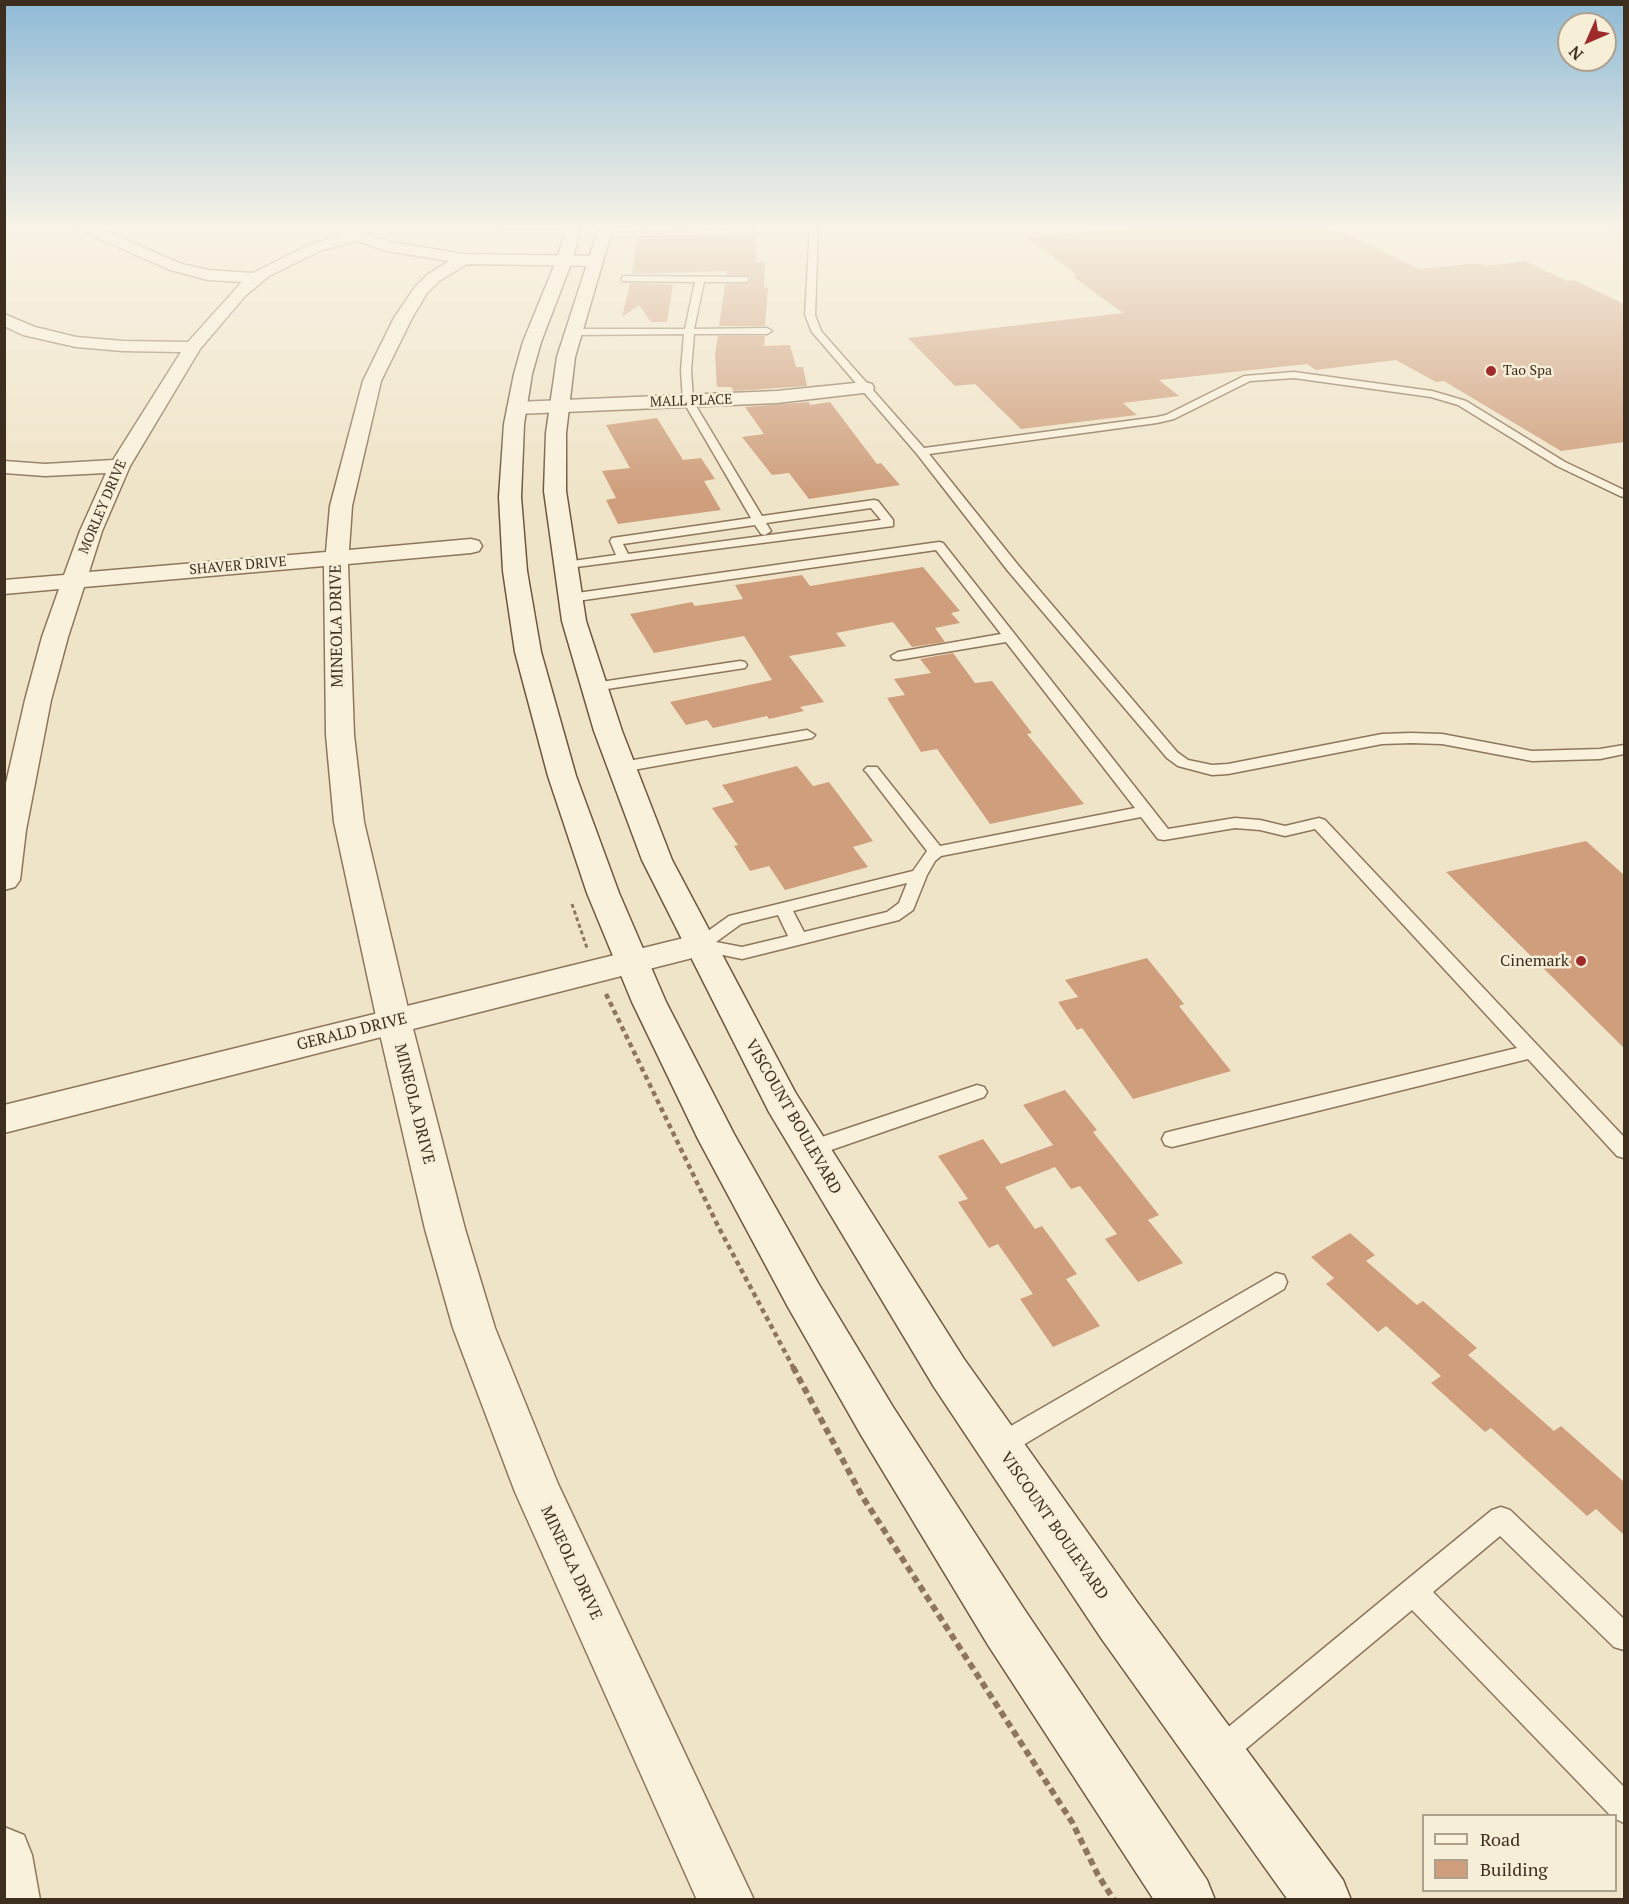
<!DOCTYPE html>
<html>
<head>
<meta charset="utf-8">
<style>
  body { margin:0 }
  #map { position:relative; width:1629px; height:1904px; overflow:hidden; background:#f0e4c8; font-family:"PT Serif",serif }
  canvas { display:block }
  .frame { position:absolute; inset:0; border:6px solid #3d2e20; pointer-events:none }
  .legend { position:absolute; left:1422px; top:1814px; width:195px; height:78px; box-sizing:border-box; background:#f7eed8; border:2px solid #ada18e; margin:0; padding:8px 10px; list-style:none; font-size:18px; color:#3d2e20 }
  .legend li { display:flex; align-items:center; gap:12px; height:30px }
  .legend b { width:30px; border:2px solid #ada18e }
  .north { position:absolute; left:1557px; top:12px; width:60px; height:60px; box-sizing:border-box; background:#f7eed8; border:2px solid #ada18e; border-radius:50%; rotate:225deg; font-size:16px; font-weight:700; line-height:24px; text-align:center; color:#3d2e20 }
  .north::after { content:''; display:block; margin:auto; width:21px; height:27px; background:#9e2a2b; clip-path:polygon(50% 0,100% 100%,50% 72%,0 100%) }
</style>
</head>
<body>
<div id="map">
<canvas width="1629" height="1904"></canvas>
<div class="frame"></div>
<ul class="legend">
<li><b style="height:8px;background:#faf1dc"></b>Road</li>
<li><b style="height:16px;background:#cf9f7d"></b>Building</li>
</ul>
<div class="north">N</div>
</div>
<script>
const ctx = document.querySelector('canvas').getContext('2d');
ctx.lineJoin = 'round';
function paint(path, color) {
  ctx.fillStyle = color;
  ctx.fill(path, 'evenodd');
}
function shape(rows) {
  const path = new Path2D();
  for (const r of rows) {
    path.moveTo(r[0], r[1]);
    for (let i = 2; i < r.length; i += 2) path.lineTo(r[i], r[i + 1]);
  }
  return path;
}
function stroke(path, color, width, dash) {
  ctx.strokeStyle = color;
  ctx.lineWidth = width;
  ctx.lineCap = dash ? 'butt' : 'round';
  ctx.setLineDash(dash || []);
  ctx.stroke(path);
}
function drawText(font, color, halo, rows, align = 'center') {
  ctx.font = font + ' "PT Serif",serif';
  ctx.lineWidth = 5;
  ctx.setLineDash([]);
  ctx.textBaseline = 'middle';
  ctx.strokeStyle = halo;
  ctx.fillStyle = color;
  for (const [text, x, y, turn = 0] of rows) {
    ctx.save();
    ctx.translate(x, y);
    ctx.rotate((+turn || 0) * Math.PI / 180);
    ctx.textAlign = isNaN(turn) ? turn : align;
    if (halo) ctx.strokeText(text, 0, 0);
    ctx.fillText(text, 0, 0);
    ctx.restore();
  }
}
const building = shape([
  [639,227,756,227,756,230,751,228,638,230],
  [1136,227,1333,227,1419,269,1478,263,1484,266,1525,261,1567,281,1574,280,1624,304,1624,442,1561,451,1444,381,1436,382,1396,360,1316,370,1307,364,1159,380,1179,396,1123,403,1137,415,1021,429,975,384,955,386,908,338,1123,313,1072,276,1077,275,1026,237],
  [756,235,756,262,765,262,764,288,768,288,765,326,719,326,725,284,749,283,750,277,748,275,726,275,727,271,632,274,637,239],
  [630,283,673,284,667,322,651,322,639,305,622,317],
  [718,336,765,336,764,346,790,345,796,367,803,367,807,386,734,391,731,387,717,387,715,355],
  [809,402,810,405,830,402,877,464,881,463,900,485,809,499,789,473,772,475,742,437,764,434,745,407],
  [657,418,683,460,701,458,715,479,704,481,721,510,618,524,606,500,616,498,602,471,630,468,606,425],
  [923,567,960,611,951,613,960,623,935,628,945,642,912,647,893,622,836,633,846,646,789,656,824,702,800,707,804,711,769,719,767,716,713,728,707,720,686,725,670,702,772,680,744,636,654,653,630,614,692,602,695,606,743,599,735,585,802,575,810,586],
  [953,653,975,683,992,681,1032,733,1027,734,1084,804,990,824,937,749,921,752,887,698,905,695,894,679,931,673,920,659],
  [797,766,813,786,829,782,873,841,853,847,868,867,785,890,769,866,750,871,734,846,738,845,712,808,734,802,722,785],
  [1586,841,1624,875,1624,1048,1446,872],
  [1147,958,1184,1004,1179,1006,1231,1071,1133,1099,1082,1028,1077,1030,1058,1002,1078,997,1065,980],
  [1065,1090,1097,1130,1093,1132,1159,1215,1148,1220,1183,1263,1138,1282,1105,1239,1117,1234,1080,1186,1071,1189,1055,1167,1005,1187,1035,1229,1042,1226,1077,1274,1066,1279,1100,1326,1053,1347,1020,1299,1033,1294,998,1244,989,1248,958,1202,968,1199,938,1156,983,1139,1001,1164,1053,1145,1023,1105],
  [1350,1233,1375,1255,1366,1261,1417,1305,1423,1301,1477,1348,1468,1355,1554,1431,1561,1426,1624,1482,1624,1535,1596,1509,1587,1516,1491,1428,1485,1432,1431,1383,1441,1376,1386,1326,1378,1332,1326,1284,1334,1278,1311,1257]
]);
const pathFar2 = shape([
  [572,904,587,948]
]);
const pathFar1 = shape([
  [606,994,718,1226,794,1369]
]);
const path = shape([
  [793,1367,862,1496,1072,1822,1098,1875,1114,1900]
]);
const service = shape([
  [501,227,578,227,574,229,505,229,501,227],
  [810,227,818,227,815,315,821,331,924,448,1157,417,1166,415,1244,376,1294,372,1432,391,1466,401,1565,462,1624,490,1624,497,1620,496,1557,466,1458,405,1431,397,1294,378,1250,381,1174,419,1157,423,929,454,1018,565,1177,752,1188,760,1212,765,1228,764,1382,734,1411,733,1442,734,1532,751,1600,749,1624,745,1624,754,1600,759,1532,761,1442,744,1411,743,1382,744,1228,774,1212,775,1178,766,1167,758,1008,571,917,454,812,332,805,315,810,227],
  [1613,227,1622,227,1624,233,1621,233,1613,227],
  [751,230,755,232,754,234,605,237,601,235,605,233,751,230],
  [625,276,748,277,748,281,745,282,704,282,694,329,767,328,772,331,767,334,694,334,691,370,693,401,762,516,874,500,878,501,893,520,893,526,561,569,559,566,561,563,565,562,616,555,610,541,612,538,751,518,683,401,681,370,684,334,573,335,568,332,573,329,685,329,695,282,622,281,622,277,625,276],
  [871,508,881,520,628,554,623,544,755,525,761,534,765,535,771,531,766,523,871,508],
  [939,542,943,543,1168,829,1235,818,1260,820,1285,826,1319,818,1325,820,1624,1137,1624,1158,1617,1156,1528,1059,1172,1147,1165,1145,1162,1139,1165,1133,1172,1131,1517,1048,1315,829,1285,836,1260,830,1235,828,1164,840,1158,839,1141,817,941,856,935,861,927,875,913,910,899,920,742,959,694,949,691,945,694,941,729,916,913,871,927,851,867,773,864,770,867,767,877,767,940,846,1135,808,1006,642,898,660,893,659,891,656,898,652,1001,634,936,550,570,602,563,598,570,594,939,542],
  [907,883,899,903,887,912,804,932,793,911,907,883],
  [778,915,788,936,742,947,716,942,741,924,778,915],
  [740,661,745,662,747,665,745,668,594,691,587,687,594,683,740,661],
  [807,730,815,735,812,738,622,772,614,767,622,762,807,730],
  [977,1085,984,1087,987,1092,984,1097,811,1157,804,1155,801,1149,804,1143,977,1085],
  [1276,1273,1284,1275,1287,1282,1284,1289,1008,1454,999,1457,990,1454,987,1446,990,1438,1276,1273],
  [1501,1507,1510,1510,1624,1619,1624,1650,1614,1647,1500,1536,1433,1592,1624,1787,1624,1823,1616,1819,1616,1816,1611,1816,1412,1610,1229,1763,1219,1767,1209,1763,1205,1753,1209,1743,1404,1582,1492,1510,1501,1507]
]);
const minor = shape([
  [78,227,96,227,182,264,208,270,253,273,309,245,342,235,330,231,329,227,345,227,390,242,464,254,596,256,604,261,596,266,467,264,439,281,427,293,412,318,381,381,352,506,349,550,471,539,479,541,482,546,479,551,471,553,348,564,354,735,364,822,411,1021,465,1229,495,1328,558,1484,754,1900,697,1900,515,1492,453,1328,425,1229,377,1021,334,822,326,735,324,566,84,587,68,637,51,700,26,830,20,880,15,887,4,890,4,792,25,700,42,637,59,589,4,594,4,580,64,575,80,531,106,473,45,476,4,473,4,461,45,464,113,460,181,352,123,351,76,347,23,335,4,326,4,314,35,327,76,337,123,341,188,342,242,282,208,280,170,270,80,230,78,227],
  [357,241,387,251,449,261,427,275,415,287,394,318,363,381,330,506,326,552,89,572,102,531,130,466,200,349,245,296,269,276,319,251,357,241],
  [865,382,872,384,874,388,872,392,777,403,517,414,510,412,507,408,510,404,517,402,777,391,865,382],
  [4,1827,24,1835,32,1855,40,1900,4,1900,4,1827]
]);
const tertiary = shape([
  [700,934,712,937,716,945,712,953,4,1133,4,1105,700,934]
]);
const secondary = shape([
  [567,227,581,227,572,261,541,342,532,374,524,424,521,497,527,571,541,652,576,776,619,893,666,1002,734,1134,818,1283,893,1407,1024,1609,1207,1880,1215,1900,1154,1900,988,1645,861,1435,788,1307,698,1139,632,1002,587,893,548,776,515,652,503,571,499,497,504,424,514,374,523,342,556,261,567,227],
  [599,227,613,227,575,357,566,433,566,491,586,621,622,731,672,860,795,1092,964,1359,1137,1602,1343,1880,1351,1900,1288,1900,1101,1638,934,1387,769,1112,642,860,594,731,562,621,544,491,546,433,557,357,599,227]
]);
const markers = [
  [1491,371,6,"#9e2a2b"],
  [1581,961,6,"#9e2a2b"]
];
const farPoinames = [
  ["Tao Spa",1503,371]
];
const farStreetnames = [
  ["MALL PLACE",691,401,-2],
  ["MORLEY DRIVE",103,507,-67],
  ["SHAVER DRIVE",238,566,-5]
];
const streetNames = [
  ["MINEOLA DRIVE",337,626,-91],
  ["GERALD DRIVE",352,1032,-14],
  ["MINEOLA DRIVE",414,1104,76],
  ["VISCOUNT BOULEVARD",793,1117,60],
  ["VISCOUNT BOULEVARD",1054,1526,55],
  ["MINEOLA DRIVE",571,1563,65]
];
const poiNames = [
  ["Cinemark",1569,961]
];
paint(building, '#cf9f7d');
stroke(service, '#8d765c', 3);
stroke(minor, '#8d765c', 3);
stroke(tertiary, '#8d765c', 3);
stroke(secondary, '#6f573f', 3);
stroke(pathFar2, '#8d765c', 3, [4, 3]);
stroke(pathFar1, '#8d765c', 4.5, [5, 4]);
stroke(path, '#8d765c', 6, [7, 4.5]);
paint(service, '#faf1dc');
paint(minor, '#faf1dc');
paint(tertiary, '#faf1dc');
paint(secondary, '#faf1dc');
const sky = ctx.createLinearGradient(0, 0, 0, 493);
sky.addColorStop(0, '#8fbad6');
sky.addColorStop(0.46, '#f8f3e6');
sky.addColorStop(1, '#f8f3e600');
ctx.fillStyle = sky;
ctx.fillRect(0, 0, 1629, 493);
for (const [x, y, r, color] of markers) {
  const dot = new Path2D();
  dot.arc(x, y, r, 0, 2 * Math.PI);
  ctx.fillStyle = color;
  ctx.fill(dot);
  stroke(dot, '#f7eed8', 2);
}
drawText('14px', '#3d2e20', '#f7eed8', farPoinames, 'left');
drawText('14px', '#3d2e20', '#f7eed8', farStreetnames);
drawText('16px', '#3d2e20', '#f7eed8', streetNames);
drawText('16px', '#3d2e20', '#f7eed8', poiNames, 'right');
</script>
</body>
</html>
